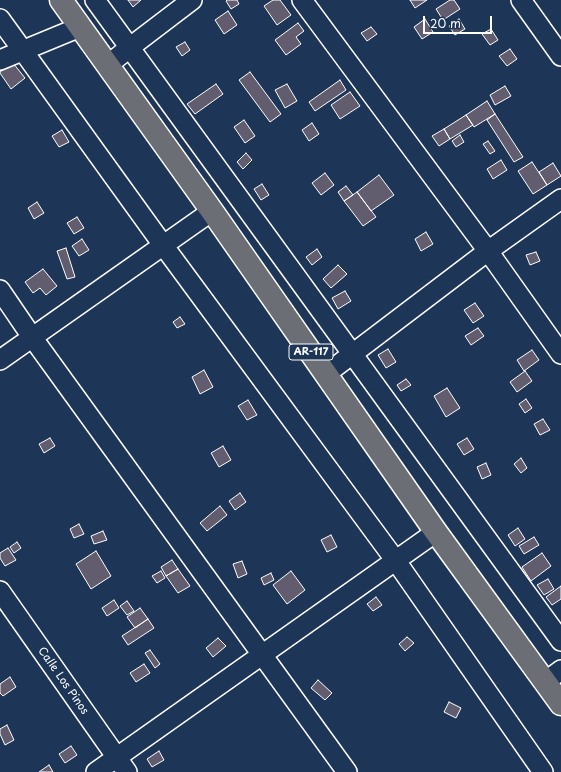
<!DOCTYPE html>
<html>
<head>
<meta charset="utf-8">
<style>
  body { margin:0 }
  #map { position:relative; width:561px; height:772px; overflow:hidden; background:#1d3557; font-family:"Playpen Sans",sans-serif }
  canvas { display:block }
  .scale { position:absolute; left:423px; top:16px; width:69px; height:18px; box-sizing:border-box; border:2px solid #fff; border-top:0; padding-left:5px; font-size:12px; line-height:14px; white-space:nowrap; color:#fff; -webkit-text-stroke:3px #1d3557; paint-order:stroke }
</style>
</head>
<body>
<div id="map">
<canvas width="561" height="772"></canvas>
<div class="scale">20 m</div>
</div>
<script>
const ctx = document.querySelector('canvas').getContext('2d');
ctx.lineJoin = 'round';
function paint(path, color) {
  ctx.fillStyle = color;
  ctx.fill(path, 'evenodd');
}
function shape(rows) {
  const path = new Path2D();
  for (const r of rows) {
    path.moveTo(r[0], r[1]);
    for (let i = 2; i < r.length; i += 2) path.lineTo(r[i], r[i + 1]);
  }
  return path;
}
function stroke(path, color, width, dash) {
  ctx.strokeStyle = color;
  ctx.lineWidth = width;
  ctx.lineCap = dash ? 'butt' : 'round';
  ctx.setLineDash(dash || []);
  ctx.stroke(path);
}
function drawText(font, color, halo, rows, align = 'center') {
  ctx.font = font + ' "Playpen Sans",sans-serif';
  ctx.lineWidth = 3.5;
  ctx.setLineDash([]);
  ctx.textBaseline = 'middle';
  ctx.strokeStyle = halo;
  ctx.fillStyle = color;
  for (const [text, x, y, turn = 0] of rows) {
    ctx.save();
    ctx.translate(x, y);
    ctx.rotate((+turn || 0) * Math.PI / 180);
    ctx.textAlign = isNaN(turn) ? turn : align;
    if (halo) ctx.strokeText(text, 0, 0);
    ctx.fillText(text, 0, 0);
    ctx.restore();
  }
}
const building = shape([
  [128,0,141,0,133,7,128,0],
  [227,0,237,0,239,4,231,9,226,1,227,0],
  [273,0,280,0,291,15,277,25,264,6,273,0],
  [410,0,427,0,415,8,410,0],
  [450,0,454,0,460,9,443,20,436,9,450,0],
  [228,11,237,25,224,34,215,20,228,11],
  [425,19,433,32,422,39,414,27,425,19],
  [459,19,465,29,455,35,449,26,459,19],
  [298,23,304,31,296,37,301,44,286,55,275,40,298,23],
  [371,27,377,34,367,41,361,33,371,27],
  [491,29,498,40,490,45,482,34,491,29],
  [185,42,190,50,182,56,176,47,185,42],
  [510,49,517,59,507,66,499,56,510,49],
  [13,63,25,78,11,89,0,73,0,72,13,63],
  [250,72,281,114,270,122,239,80,250,72],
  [340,80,346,90,315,111,309,102,340,80],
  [216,84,223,94,195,114,187,104,216,84],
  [287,84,297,101,285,108,275,90,287,84],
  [505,86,511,96,495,105,490,95,505,86],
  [350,92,360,106,340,119,331,105,350,92],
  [487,101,495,114,474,127,466,115,487,101],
  [495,114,523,157,514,162,487,120,495,114],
  [466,115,473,125,450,139,444,129,466,115],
  [244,120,255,136,245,143,234,127,244,120],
  [312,123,319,134,309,141,302,130,312,123],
  [444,129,450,139,439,146,432,136,444,129],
  [62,130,69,142,59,147,52,136,62,130],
  [460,135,464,142,456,147,452,141,460,135],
  [488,141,495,151,490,154,483,144,488,141],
  [246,153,252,160,243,169,237,162,246,153],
  [501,160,507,170,493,179,487,169,501,160],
  [532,162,547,185,533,194,518,171,532,162],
  [553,163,561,176,547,185,539,172,553,163],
  [325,173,334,185,321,195,312,183,325,173],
  [379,175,394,195,371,211,357,192,379,175],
  [262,184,269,195,261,200,254,189,262,184],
  [346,186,353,195,344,201,338,192,346,186],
  [357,192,376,217,363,226,344,201,357,192],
  [37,202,44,213,34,219,28,208,37,202],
  [77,217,84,228,74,234,67,223,77,217],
  [426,232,433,244,421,251,415,239,426,232],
  [82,239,89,250,79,256,72,246,82,239],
  [66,248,75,277,67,279,57,251,66,248],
  [317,249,322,257,312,265,306,257,317,249],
  [536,252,540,261,530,265,526,255,536,252],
  [338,265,347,274,331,288,323,279,338,265],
  [43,269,57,286,46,295,40,288,33,293,25,282,43,269],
  [345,291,351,301,338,309,332,298,345,291],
  [475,303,484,316,473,323,464,310,475,303],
  [180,317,185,324,177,328,173,322,180,317],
  [478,328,484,336,471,345,465,336,478,328],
  [388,349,396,362,386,368,378,355,388,349],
  [532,350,539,360,524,371,517,360,532,350],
  [204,370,213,387,200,394,192,377,204,370],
  [525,371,532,381,517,392,510,382,525,371],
  [406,379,411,385,401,391,397,385,406,379],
  [447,388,460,408,446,417,434,396,447,388],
  [526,399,532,408,525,413,519,404,526,399],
  [248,400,257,415,247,420,238,406,248,400],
  [543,419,550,430,540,435,534,424,543,419],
  [50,438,55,446,44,453,39,444,50,438],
  [467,438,474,449,464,455,457,444,467,438],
  [223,446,231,460,219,467,211,453,223,446],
  [521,458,527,468,521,473,514,464,521,458],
  [486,463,491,475,482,479,477,467,486,463],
  [240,493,246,502,235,510,229,501,240,493],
  [220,506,227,515,207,531,200,523,220,506],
  [79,524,84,534,74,538,70,529,79,524],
  [518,528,525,539,515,546,508,535,518,528],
  [103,531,107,540,94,544,91,536,103,531],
  [331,535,337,547,327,552,321,540,331,535],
  [534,537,539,545,524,554,519,546,534,537],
  [17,542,21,548,14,553,10,547,17,542],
  [8,548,16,560,5,566,0,558,0,553,8,548],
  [96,551,111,576,91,589,76,564,96,551],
  [542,553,551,566,531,581,522,567,542,553],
  [172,560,178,569,166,576,161,567,172,560],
  [242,561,247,574,238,578,233,564,242,561],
  [178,569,190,586,178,593,166,576,178,569],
  [161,571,165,578,157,583,152,576,161,571],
  [291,571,305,590,287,604,273,585,291,571],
  [271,573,274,580,264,585,261,578,271,573],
  [548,579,554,589,544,595,537,585,548,579],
  [561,586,561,599,552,605,546,597,561,586],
  [376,597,382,605,373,611,367,604,376,597],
  [114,600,119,608,107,616,102,608,114,600],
  [127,601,134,611,127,615,120,606,127,601],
  [140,608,148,619,135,628,127,617,140,608],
  [148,619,154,628,128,645,122,636,148,619],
  [407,637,414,643,405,651,399,644,407,637],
  [218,638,226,646,213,657,206,648,218,638],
  [150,650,160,664,155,668,145,653,150,650],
  [144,664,150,673,136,682,130,673,144,664],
  [10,677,16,687,3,696,0,693,0,684,10,677],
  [318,680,332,693,325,700,311,688,318,680],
  [449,702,461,708,456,718,444,712,449,702],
  [7,725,14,740,5,745,0,734,0,729,7,725],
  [71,746,77,755,65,763,59,754,71,746],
  [159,751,164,760,152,767,147,759,159,751],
  [49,765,53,772,39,772,49,765]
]);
const minor = shape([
  [95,0,561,641],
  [302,0,488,251,561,354],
  [521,0,561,56],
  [0,19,163,245,396,561,543,772],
  [0,60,80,27],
  [108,65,129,48,192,0],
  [0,290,32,337,347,772],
  [0,360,212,211],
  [326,374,488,251,561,199],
  [0,591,127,772],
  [545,682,561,670],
  [96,772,436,532]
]);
const primary = shape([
  [61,0,212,211,436,532,561,704]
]);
const shields = [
  [311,352,44]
];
const shieldNames = [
  ["AR-117",311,352]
];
const streetNames = [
  ["Calle Los Pinos",63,681,55]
];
paint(building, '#615d6f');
stroke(building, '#fff', 1);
stroke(minor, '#fff', 22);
stroke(primary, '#fff', 25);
stroke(minor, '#1d3557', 19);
stroke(primary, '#6b6f75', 22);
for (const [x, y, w] of shields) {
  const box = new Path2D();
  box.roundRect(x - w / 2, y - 8, w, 16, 3);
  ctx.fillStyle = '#1d3557';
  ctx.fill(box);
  stroke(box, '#fff', 1);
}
drawText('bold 10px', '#fff', null, shieldNames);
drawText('11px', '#fff', '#1d3557', streetNames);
</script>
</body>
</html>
